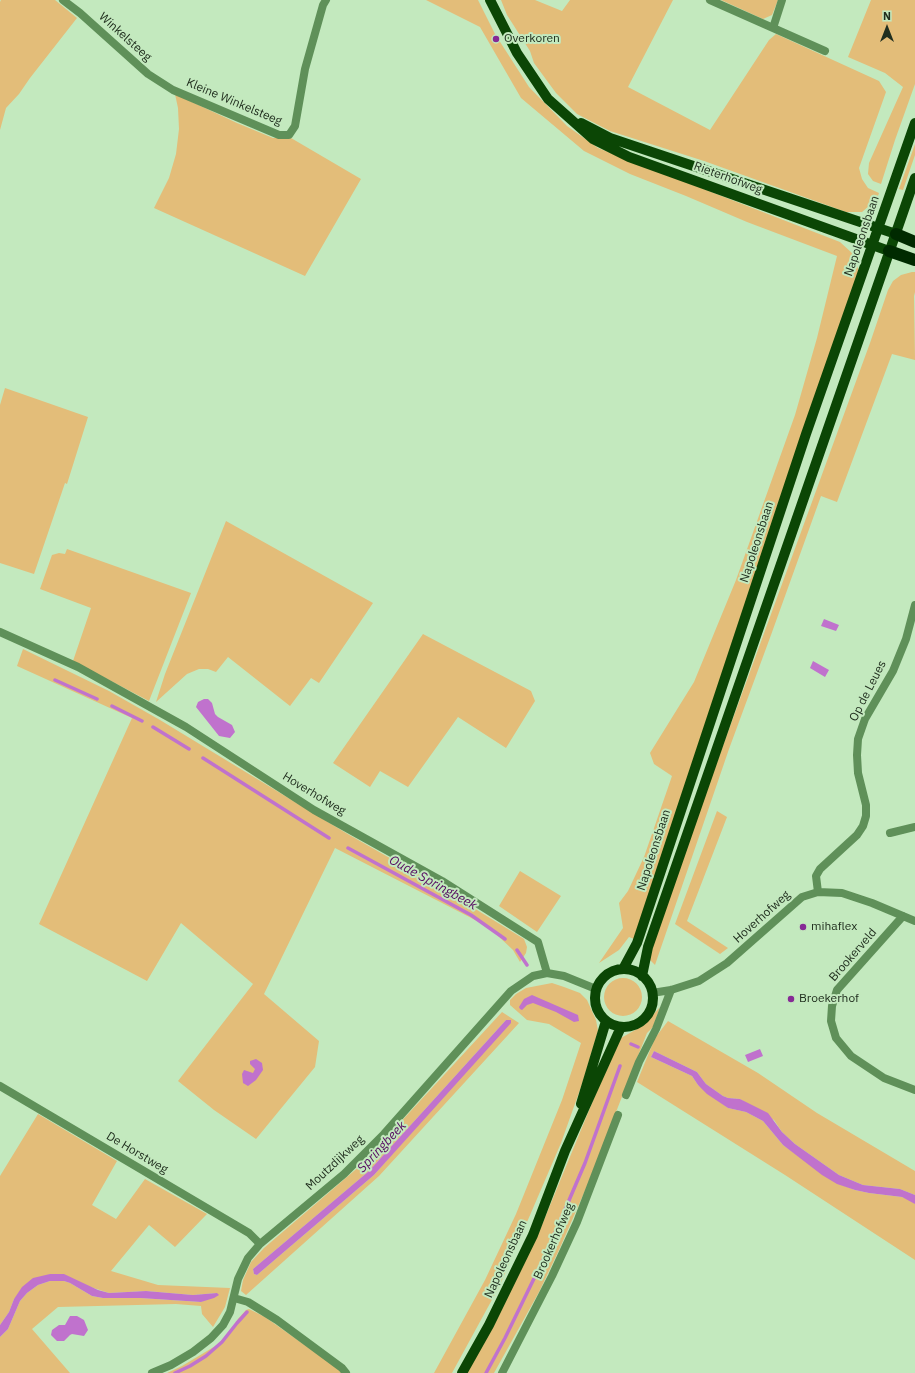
<!DOCTYPE html>
<html>
<head>
<meta charset="utf-8">
<style>
  body { margin:0 }
  #map { position:relative; width:915px; height:1373px; overflow:hidden; background:#c3e9be; font-family:"IBM Plex Sans",sans-serif }
  canvas { display:block }
  .north { position:absolute; left:867px; top:8px; width:40px; height:40px; -webkit-text-stroke:3px #c3e9be; paint-order:stroke; rotate:0deg; font-size:11px; font-weight:700; line-height:16px; text-align:center; color:#212f1f }
  .north::after { content:''; display:block; margin:auto; width:14px; height:18px; background:#212f1f; clip-path:polygon(50% 0,100% 100%,50% 72%,0 100%) }
</style>
</head>
<body>
<div id="map">
<canvas width="915" height="1373"></canvas>
<div class="north">N</div>
</div>
<script>
const ctx = document.querySelector('canvas').getContext('2d');
ctx.lineJoin = 'round';
function paint(path, color) {
  ctx.fillStyle = color;
  ctx.fill(path, 'evenodd');
}
function shape(rows) {
  const path = new Path2D();
  for (const r of rows) {
    if (r.length === 3) {
      path.moveTo(r[0] + r[2], r[1]);
      path.arc(r[0], r[1], r[2], 0, 2 * Math.PI);
      continue;
    }
    path.moveTo(r[0], r[1]);
    for (let i = 2; i < r.length; i += 2) path.lineTo(r[i], r[i + 1]);
  }
  return path;
}
function stroke(path, color, width, dash) {
  ctx.strokeStyle = color;
  ctx.lineWidth = width;
  ctx.lineCap = dash ? 'butt' : 'round';
  ctx.setLineDash(dash || []);
  ctx.stroke(path);
}
function drawText(font, color, halo, rows, align = 'center') {
  ctx.font = font + ' "IBM Plex Sans",sans-serif';
  ctx.lineWidth = 4;
  ctx.setLineDash([]);
  ctx.textBaseline = 'middle';
  ctx.strokeStyle = halo;
  ctx.fillStyle = color;
  for (const [text, x, y, turn = 0] of rows) {
    ctx.save();
    ctx.translate(x, y);
    ctx.rotate((+turn || 0) * Math.PI / 180);
    ctx.textAlign = isNaN(turn) ? turn : align;
    if (halo) ctx.strokeText(text, 0, 0);
    ctx.fillText(text, 0, 0);
    ctx.restore();
  }
}
const green = shape([
  [1,0,55,0,77,18,30,78,19,94,6,108,0,130,0,2],
  [426,0,478,0,495,34,529,87,567,126,598,148,840,242,852,253,859,271,634,939,629,937,619,950,599,963,623,928,619,903,628,891,644,857,672,776,654,764,650,753,694,682,736,580,795,415,817,338,837,256,747,222,686,196,630,174,584,151,521,98,480,27],
  [501,0,535,0,562,11,570,0,673,0,628,87,710,130,769,40,776,34,879,81,886,92,859,168,862,179,868,188,879,193,877,199,862,212,846,212,704,161,610,131,577,114,556,93,534,63,530,51,507,15],
  [721,0,778,0,772,15,763,19],
  [871,0,915,0,915,84,895,140,881,184,873,181,868,174,869,163,903,87,885,73,848,57],
  [175,94,237,123,273,138,291,138,361,179,305,276,154,208,169,178,176,154,179,129,178,108],
  [915,144,915,155,903,190,899,189],
  [912,272,915,272,915,292,914,296,915,360,892,354,837,502,821,496,771,635,729,749,655,965,647,957,678,869,870,343,888,290,893,281,901,275],
  [5,388,88,417,67,484,65,483,34,574,0,563,0,405],
  [226,521,373,603,319,683,311,678,290,706,228,657,216,672,208,669,199,669,187,674,156,702,165,674],
  [67,549,191,593,149,701,73,661,91,608,40,589,52,555,59,553,65,554],
  [423,634,531,691,535,701,506,748,458,717,408,787,380,771,370,787,333,763],
  [23,649,109,691,160,720,346,833,430,881,524,939,527,947,526,953,520,962,513,950,496,934,481,923,335,848,264,994,319,1041,315,1067,256,1139,214,1110,178,1081,253,984,181,923,147,981,39,924,132,718,17,666],
  [717,811,727,817,687,921,728,948,720,954,675,924],
  [520,871,561,896,537,932,499,906],
  [623,997,19],
  [552,983,564,987,580,993,587,1000,596,1020,598,1031,582,1084,561,1143,500,1285,452,1373,434,1373,485,1280,516,1214,562,1100,581,1043,549,1024,527,1020,510,1005,510,1000,516,994,526,988],
  [660,1007,653,1027,647,1033,587,1186,559,1250,539,1292,494,1373,466,1373,537,1237,597,1091,621,1038,644,1025],
  [502,1012,519,1023,379,1176,246,1295,241,1291,243,1280,251,1262,264,1248,361,1165],
  [506,1020,510,1020,374,1175,257,1275,254,1274,253,1269,369,1171],
  [668,1021,758,1073,817,1113,915,1171,915,1195,900,1189,863,1185,839,1175,795,1144,782,1132,774,1120,740,1099,728,1098,723,1096,706,1084,697,1072,654,1051,651,1057,692,1076,698,1085,728,1108,746,1112,763,1121,783,1145,837,1183,855,1190,869,1193,902,1197,912,1201,915,1204,915,1260,785,1175,637,1082,655,1038],
  [38,1114,117,1161,92,1205,116,1219,145,1179,207,1214,175,1247,149,1225,111,1271,158,1285,230,1288,225,1307,213,1327,202,1314,201,1306,176,1304,58,1307,32,1329,70,1373,0,1373,0,1337,8,1329,20,1301,27,1293,38,1285,50,1281,64,1281,70,1283,92,1296,103,1298,140,1298,201,1302,217,1293,193,1295,146,1291,109,1293,50,1274,14,1299,9,1312,0,1325,0,1176],
  [249,1309,265,1317,340,1370,343,1373,167,1373,182,1366,217,1345,230,1332,238,1319,246,1310]
]);
const water = shape([
  [824,619,839,625,836,631,821,626],
  [813,661,829,670,825,677,810,668],
  [204,699,208,699,212,703,215,714,218,717,232,725,235,732,230,738,219,736,196,707,198,702],
  [532,995,578,1015,579,1021,574,1022,556,1012,533,1003,527,1005,522,1010,520,1009,519,1007,524,999],
  [506,1020,511,1020,511,1023,374,1175,257,1275,254,1274,253,1269,369,1171],
  [760,1049,763,1056,748,1062,745,1055],
  [654,1051,697,1072,706,1084,723,1096,728,1098,740,1099,768,1113,782,1132,795,1144,839,1175,863,1185,900,1189,915,1195,915,1204,902,1197,869,1193,855,1190,837,1184,822,1175,783,1145,763,1121,746,1112,728,1108,707,1094,698,1085,692,1076,651,1057],
  [256,1059,262,1063,263,1070,256,1080,248,1086,243,1083,242,1074,244,1070,253,1073,255,1069,250,1064,250,1061],
  [50,1274,64,1274,98,1290,109,1293,146,1291,193,1295,217,1293,219,1295,214,1298,201,1302,140,1298,103,1298,92,1296,70,1283,64,1281,50,1281,38,1285,27,1293,20,1301,8,1329,0,1337,0,1325,9,1312,14,1299,22,1287,33,1278],
  [70,1316,77,1316,84,1320,88,1330,84,1336,72,1334,70,1335,64,1341,57,1341,51,1335,52,1330,59,1325,65,1325]
]);
const stream = shape([
  [55,680,97,699],
  [112,706,142,721],
  [153,727,189,749],
  [203,758,329,838],
  [348,848,471,915,505,939],
  [517,950,527,965],
  [631,1044,638,1047],
  [175,1373,190,1366,206,1356,222,1342,237,1323,247,1312],
  [486,1373,505,1338,546,1254,585,1163,620,1066]
]);
const minor = shape([
  [63,0,80,13,148,74,173,90,279,135,289,135,295,126,305,69,323,5,326,0],
  [710,0,825,51],
  [773,28,782,0],
  [0,632,78,667,186,727,314,810,442,881,538,942,547,973],
  [890,833,915,827],
  [818,892,816,876,820,869,857,835,863,826,866,816,866,805,858,773,857,755,858,739,865,719,893,671,906,639,915,605],
  [903,916,837,990,832,1006,831,1021,836,1038,851,1056,884,1078,915,1090],
  [652,993,671,990,699,981,727,963,802,897,818,892,842,893,872,903,915,921],
  [0,1086,249,1233,260,1244],
  [626,1095,639,1062,656,1029,671,990],
  [234,1298,248,1302,277,1320,342,1368,346,1373],
  [152,1373,171,1365,193,1352,211,1338,223,1325,230,1312,238,1279,248,1258,260,1244,344,1174,384,1134,511,991,533,976,547,973,564,976,596,989],
  [502,1373,552,1276,577,1222,618,1115]
]);
const primary = shape([
  [490,0,517,53,548,99,593,139,629,157,889,251],
  [581,123,610,138,896,234],
  [623,969,637,943,806,434,915,123],
  [624,998,29],
  [642,976,648,947,915,178],
  [581,1104,606,1021],
  [462,1373,489,1325,533,1235,565,1151,621,1027]
]);
const motorway = shape([
  [896,234,915,242],
  [889,251,915,260]
]);
const markers = [
  [496,39,4,"#862a95"],
  [803,927,4,"#862a95"],
  [791,999,4,"#862a95"]
];
const streetNames = [
  ["Winkelsteeg",125,37,42],
  ["Kleine Winkelsteeg",234,102,23],
  ["Rieterhofweg",728,178,20],
  ["Napoleonsbaan",862,236,-71],
  ["Napoleonsbaan",757,542,-72],
  ["Op de Leues",868,691,-63],
  ["Hoverhofweg",314,794,31],
  ["Napoleonsbaan",654,850,-72],
  ["Hoverhofweg",762,917,-42],
  ["Brookerveld",853,955,-49],
  ["De Horstweg",137,1153,31],
  ["Moutzdijkweg",335,1163,-43],
  ["Brookerhofweg",554,1241,-66],
  ["Napoleonsbaan",506,1259,-65]
];
const poiNames = [
  ["Overkoren",504,39],
  ["mihaflex",811,927],
  ["Broekerhof",799,999]
];
const waterNames = [
  ["Oude Springbeek",433,883,29],
  ["Springbeek",382,1147,-47]
];
paint(green, '#e3bd79');
paint(water, '#c072cd');
stroke(stream, '#c072cd', 3.5);
stroke(minor, '#5f9059', 8);
stroke(primary, '#0b4605', 10);
stroke(motorway, '#002a00', 12);
for (const [x, y, r, color] of markers) {
  const dot = new Path2D();
  dot.arc(x, y, r, 0, 2 * Math.PI);
  ctx.fillStyle = color;
  ctx.fill(dot);
  stroke(dot, '#c3e9be', 1.5);
}
drawText('12px', '#212f1f', '#c3e9be', streetNames);
drawText('12px', '#212f1f', '#c3e9be', poiNames, 'left');
drawText('italic 13px', '#550961', '#c3e9be', waterNames);
</script>
</body>
</html>
